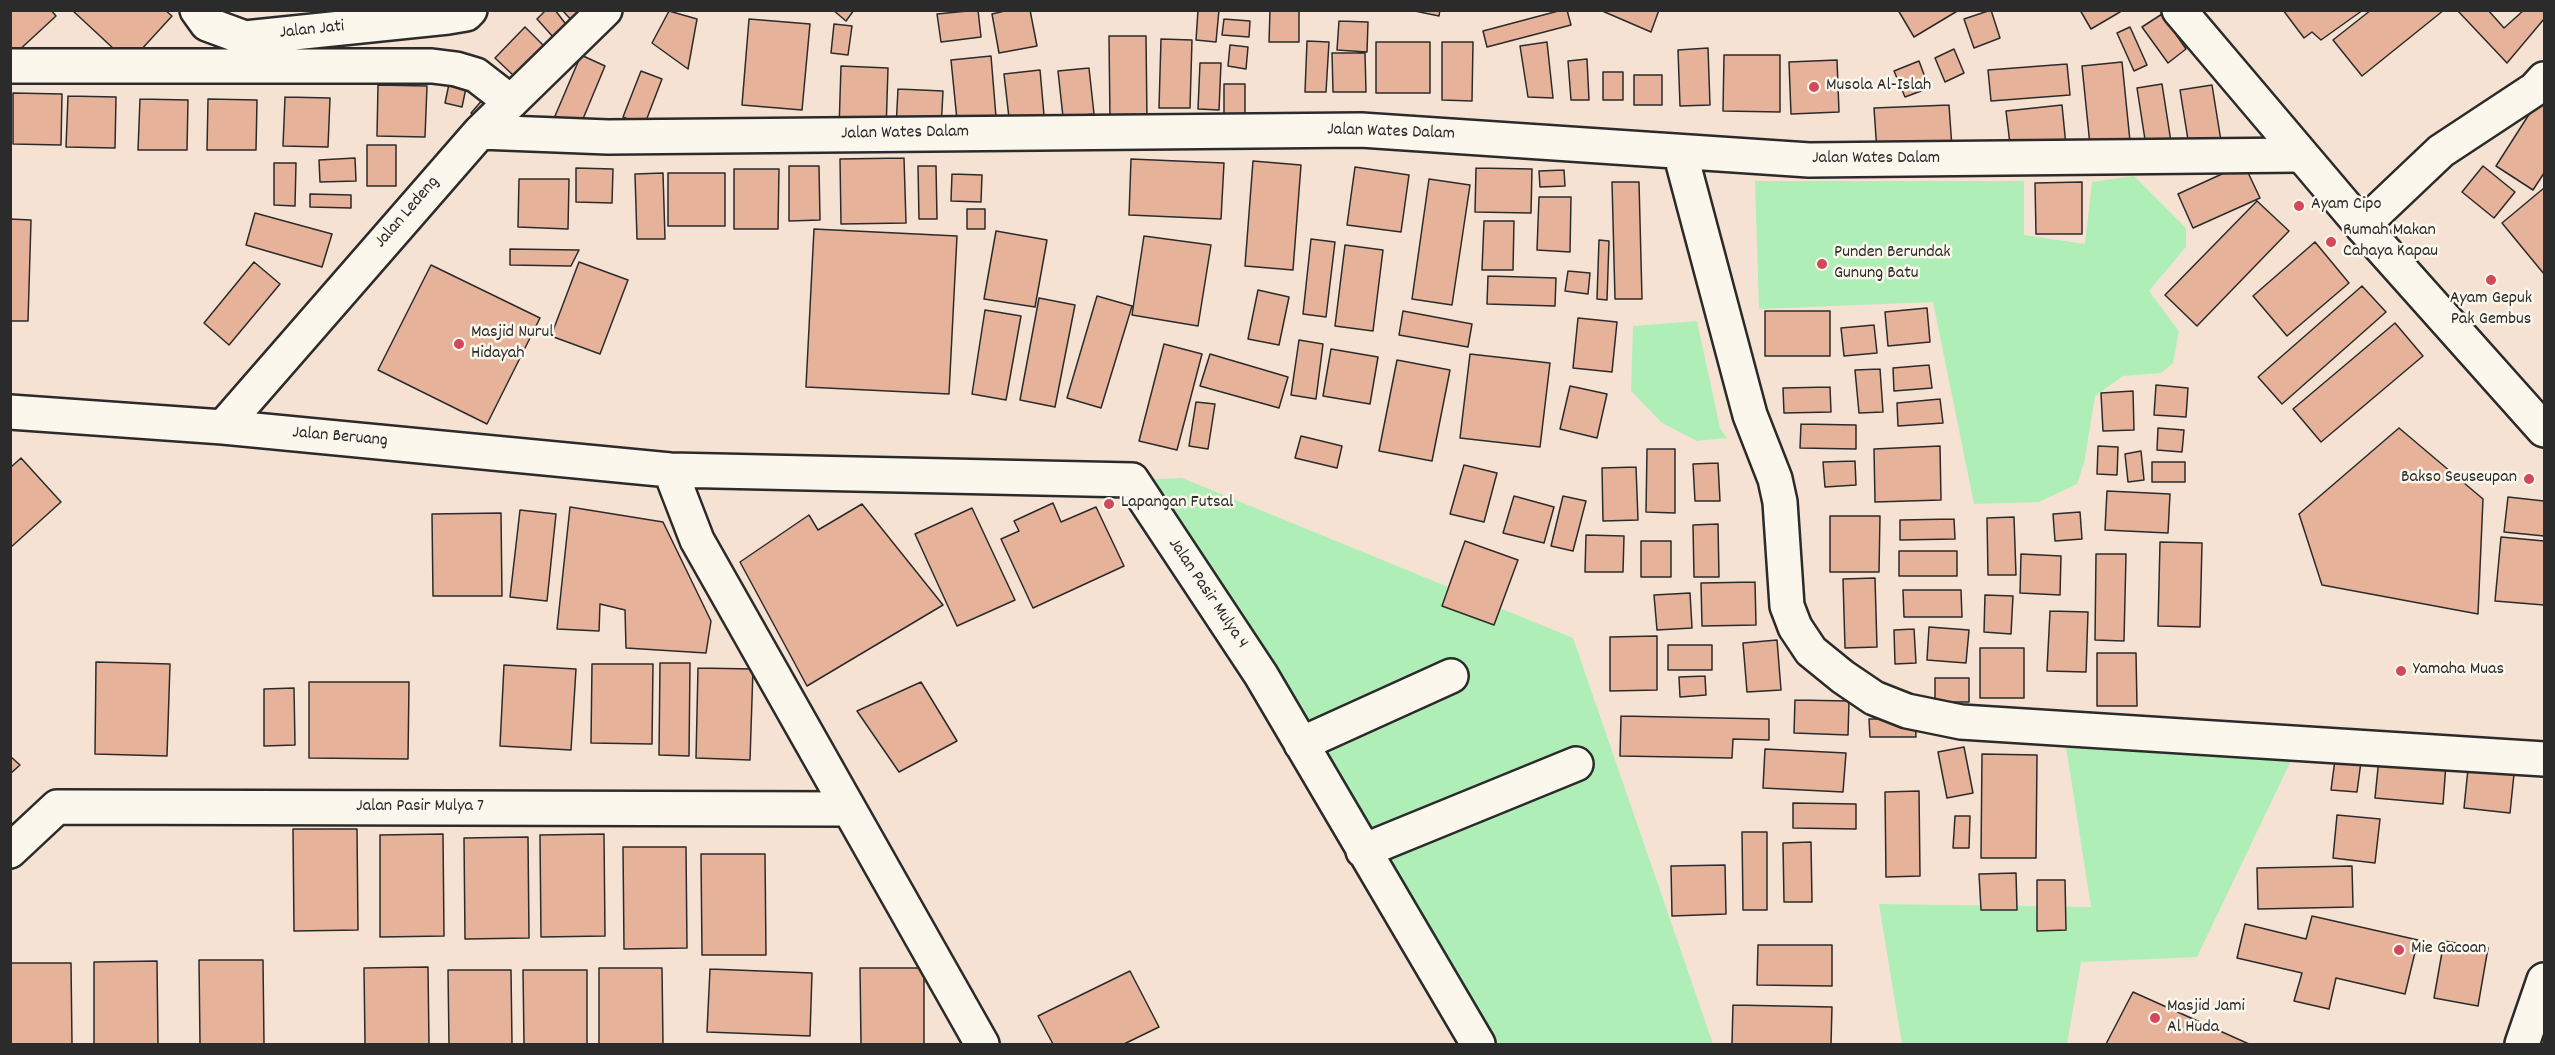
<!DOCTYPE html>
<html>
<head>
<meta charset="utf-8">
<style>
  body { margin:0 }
  #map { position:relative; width:2555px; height:1055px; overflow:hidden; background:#f5e2d3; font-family:Dekko,sans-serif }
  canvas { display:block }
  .frame { position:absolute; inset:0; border:12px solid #2b2b2b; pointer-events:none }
</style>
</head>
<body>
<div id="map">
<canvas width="2555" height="1055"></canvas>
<div class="frame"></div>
</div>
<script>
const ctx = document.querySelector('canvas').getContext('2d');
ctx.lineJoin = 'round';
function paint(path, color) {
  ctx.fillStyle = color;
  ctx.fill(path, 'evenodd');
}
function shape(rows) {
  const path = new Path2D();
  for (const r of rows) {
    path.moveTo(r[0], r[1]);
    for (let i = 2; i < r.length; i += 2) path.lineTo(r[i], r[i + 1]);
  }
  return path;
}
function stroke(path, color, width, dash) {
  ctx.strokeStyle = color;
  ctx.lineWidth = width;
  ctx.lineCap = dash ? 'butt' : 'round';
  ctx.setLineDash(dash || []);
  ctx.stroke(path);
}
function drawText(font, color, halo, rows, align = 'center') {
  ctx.font = font + ' Dekko,sans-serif';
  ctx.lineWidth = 5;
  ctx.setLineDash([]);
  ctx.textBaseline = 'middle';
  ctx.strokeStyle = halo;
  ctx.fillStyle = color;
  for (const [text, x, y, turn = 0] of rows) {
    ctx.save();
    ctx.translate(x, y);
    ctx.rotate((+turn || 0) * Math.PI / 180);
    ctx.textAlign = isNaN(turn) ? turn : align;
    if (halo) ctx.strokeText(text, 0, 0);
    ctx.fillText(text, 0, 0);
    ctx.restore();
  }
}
const green = shape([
  [2134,176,2186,228,2186,247,2149,291,2179,331,2173,363,2161,373,2123,376,2095,396,2084,463,2077,484,2039,502,1974,504,1933,302,1759,309,1755,181,2024,181,2024,235,2085,244,2092,182],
  [1697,321,1720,428,1727,438,1697,441,1662,423,1631,391,1633,326],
  [1182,478,1573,638,1713,1044,1476,1044,1132,480],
  [2065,740,2300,742,2197,957,2081,962,2067,1044,1902,1044,1879,904,2091,907]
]);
const building = shape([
  [10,10,51,10,56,16,16,53,10,47,10,10],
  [72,10,165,10,172,16,129,63,72,10],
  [546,10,555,10,568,27,554,38,537,19,546,10],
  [562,10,589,10,575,24,562,10],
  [833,10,854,10,846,21,833,10],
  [978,10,981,37,941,42,937,14,978,10],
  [1009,10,1030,10,1037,46,999,53,992,14,1009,10],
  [1198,10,1219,10,1216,42,1196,40,1198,10],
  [1270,10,1299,10,1299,42,1269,42,1270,10],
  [1410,10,1440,10,1439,16,1410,10],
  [1562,10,1567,10,1571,25,1487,47,1483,31,1562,10],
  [1600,10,1659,10,1651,32,1600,10],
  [1898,10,1959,10,1914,37,1898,10],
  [1991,10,2000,38,1974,48,1964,19,1991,10],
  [2080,10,2119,10,2120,12,2091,29,2080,10],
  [2283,10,2363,10,2321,40,2312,32,2304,38,2283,10],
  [2371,10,2444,10,2362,76,2333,40,2371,10],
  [2457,10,2488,10,2504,28,2524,10,2544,10,2544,19,2507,63,2457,10],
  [669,11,697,19,688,69,652,43,669,11],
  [2162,14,2186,49,2168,63,2142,27,2162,14],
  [749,19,810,24,802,110,742,105,749,19],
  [1224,19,1250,21,1249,37,1222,35,1224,19],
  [1339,21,1368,22,1367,52,1337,50,1339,21],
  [834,24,852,26,848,55,831,53,834,24],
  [525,27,544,46,514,76,495,58,525,27],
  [2130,27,2147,65,2134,71,2117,33,2130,27],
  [1109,36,1146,36,1147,121,1110,121,1109,36],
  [1161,39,1192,40,1190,108,1159,108,1161,39],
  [1307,41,1329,42,1326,92,1305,92,1307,41],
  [1376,42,1430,42,1430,93,1376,93,1376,42],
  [1442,42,1473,42,1472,101,1442,100,1442,42],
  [1547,42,1553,98,1528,97,1520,46,1547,42],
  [1230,45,1248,47,1246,69,1228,66,1230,45],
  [1708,48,1710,105,1680,106,1678,50,1708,48],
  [1954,49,1964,73,1945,82,1935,58,1954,49],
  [1332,53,1365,53,1366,92,1333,92,1332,53],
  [581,55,605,66,580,126,555,116,581,55],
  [1724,55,1780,55,1780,112,1723,111,1724,55],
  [991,56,996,117,957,120,951,60,991,56],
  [1587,59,1589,100,1571,100,1568,61,1587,59],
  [1837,60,1839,112,1791,114,1789,62,1837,60],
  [1919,61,1929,88,1905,97,1894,71,1919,61],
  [2122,62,2130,141,2090,145,2082,66,2122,62],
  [1200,63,1221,63,1219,110,1198,109,1200,63],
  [2067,64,2070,95,1991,101,1988,70,2067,64],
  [841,66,888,68,886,131,839,129,841,66],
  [1089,68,1094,114,1063,117,1058,71,1089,68],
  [1040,70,1044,115,1009,118,1004,74,1040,70],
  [641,71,662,79,644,126,623,117,641,71],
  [1603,72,1623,72,1623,100,1603,100,1603,72],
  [1634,75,1662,75,1662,105,1634,105,1634,75],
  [449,84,466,88,462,107,445,103,449,84],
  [1224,84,1245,84,1245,115,1224,115,1224,84],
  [2162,84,2171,142,2146,146,2137,88,2162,84],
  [378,85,427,86,425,137,377,136,378,85],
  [2212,85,2221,141,2189,146,2180,90,2212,85],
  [898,89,943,91,941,130,896,128,898,89],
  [490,91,480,121,471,113,490,91],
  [2544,91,2544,173,2533,190,2496,166,2544,91],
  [13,93,62,94,61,145,13,144,13,93],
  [68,96,116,97,115,148,66,147,68,96],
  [285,97,330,98,328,147,283,146,285,97],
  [140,99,188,100,187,150,138,150,140,99],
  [208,99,257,100,256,150,207,150,208,99],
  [1949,105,1952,148,1877,152,1874,108,1949,105],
  [2062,105,2066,146,2011,152,2006,111,2062,105],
  [367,145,396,145,396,186,367,186,367,145],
  [355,158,356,181,320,182,319,160,355,158],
  [904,158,906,223,841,224,840,159,904,158],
  [1131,159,1224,163,1221,219,1129,215,1131,159],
  [1253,161,1301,165,1293,270,1245,266,1253,161],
  [274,163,296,163,295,206,274,205,274,163],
  [2244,164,2260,198,2193,228,2178,194,2244,164],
  [789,166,819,166,820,220,789,221,789,166],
  [918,166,936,166,937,219,919,219,918,166],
  [2483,166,2515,192,2494,218,2462,192,2483,166],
  [1355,167,1409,175,1401,232,1347,225,1355,167],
  [576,168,613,169,612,203,576,202,576,168],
  [1476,168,1532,169,1531,213,1475,212,1476,168],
  [734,169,779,169,778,229,734,229,734,169],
  [1564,170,1565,186,1540,187,1539,171,1564,170],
  [663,173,665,239,637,239,635,174,663,173],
  [668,173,725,173,725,226,668,226,668,173],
  [952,174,982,175,981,202,951,201,952,174],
  [519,179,569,179,568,229,518,227,519,179],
  [1429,179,1470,185,1452,305,1412,299,1429,179],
  [1612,182,1639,182,1642,299,1615,299,1612,182],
  [2082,182,2082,234,2036,234,2035,183,2082,182],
  [2544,188,2544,274,2502,223,2544,188],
  [310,194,351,195,351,208,310,207,310,194],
  [1539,197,1571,197,1570,252,1537,250,1539,197],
  [2257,201,2289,231,2197,326,2165,295,2257,201],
  [967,209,985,209,985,229,967,229,967,209],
  [255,213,332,234,322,267,246,245,255,213],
  [10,219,31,220,28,321,10,321,10,219],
  [1484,221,1514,221,1513,270,1482,270,1484,221],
  [814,229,957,236,949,394,806,387,814,229],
  [996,231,1047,240,1035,307,984,299,996,231],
  [1144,236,1211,245,1198,326,1132,315,1144,236],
  [1311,239,1335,242,1326,317,1303,314,1311,239],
  [1599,240,1609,241,1607,300,1597,299,1599,240],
  [2315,242,2349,283,2287,336,2253,296,2315,242],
  [1345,245,1383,250,1373,331,1335,326,1345,245],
  [510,249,579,250,571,266,510,265,510,249],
  [254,262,280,284,229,345,204,323,254,262],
  [579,262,628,280,600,354,551,336,579,262],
  [431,265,540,318,487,424,378,370,431,265],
  [1568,271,1590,273,1588,294,1565,291,1568,271],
  [1488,276,1556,278,1555,306,1487,304,1488,276],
  [2362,286,2386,312,2282,404,2258,377,2362,286],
  [1258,290,1289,297,1279,345,1248,339,1258,290],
  [1097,296,1132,306,1101,408,1067,398,1097,296],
  [1039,298,1075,305,1055,407,1020,400,1039,298],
  [1927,308,1930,342,1888,346,1885,312,1927,308],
  [985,310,1021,316,1006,400,972,394,985,310],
  [1403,311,1472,324,1468,347,1399,335,1403,311],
  [1765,311,1830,311,1830,356,1765,356,1765,311],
  [1578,318,1617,322,1612,372,1573,368,1578,318],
  [2395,323,2423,356,2321,442,2293,409,2395,323],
  [1874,325,1877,353,1844,356,1841,328,1874,325],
  [1299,340,1323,344,1316,399,1291,395,1299,340],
  [1164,344,1202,354,1177,450,1139,441,1164,344],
  [1331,349,1378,357,1370,404,1323,396,1331,349],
  [1210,354,1288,377,1279,408,1200,386,1210,354],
  [1470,354,1550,363,1540,447,1460,438,1470,354],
  [1397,360,1450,370,1432,461,1379,451,1397,360],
  [1929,365,1932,388,1894,391,1893,368,1929,365],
  [1880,369,1883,412,1859,413,1855,370,1880,369],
  [2156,385,2188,388,2186,417,2154,415,2156,385],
  [1570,386,1607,394,1597,438,1560,429,1570,386],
  [1830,387,1831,412,1784,413,1783,388,1830,387],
  [2133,391,2134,430,2103,431,2101,393,2133,391],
  [1940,399,1943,423,1898,426,1897,403,1940,399],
  [1196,402,1215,404,1208,449,1189,446,1196,402],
  [1801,424,1856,425,1856,449,1800,448,1801,424],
  [2158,428,2184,430,2182,452,2157,450,2158,428],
  [2399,428,2483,499,2478,614,2322,585,2299,514,2399,428],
  [1301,436,1342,446,1337,468,1295,458,1301,436],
  [1940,446,1941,500,1875,502,1874,449,1940,446],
  [2098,446,2118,447,2117,475,2097,474,2098,446],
  [1647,449,1675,449,1675,513,1646,512,1647,449],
  [2141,451,2144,480,2128,482,2125,454,2141,451],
  [21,458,61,502,10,548,10,468,21,458],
  [1855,461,1856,485,1825,487,1823,462,1855,461],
  [2152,462,2185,462,2185,482,2152,482,2152,462],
  [1718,463,1720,501,1695,501,1693,464,1718,463],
  [1464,465,1497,473,1484,522,1450,514,1464,465],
  [1636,467,1638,520,1603,521,1602,468,1636,467],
  [2107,491,2170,494,2168,533,2105,530,2107,491],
  [1514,496,1554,507,1544,543,1503,533,1514,496],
  [1563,496,1586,501,1573,551,1551,546,1563,496],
  [2508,497,2544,501,2544,536,2504,532,2508,497],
  [1053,503,1061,522,1096,507,1124,566,1033,608,1001,539,1019,531,1014,521,1053,503],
  [862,504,943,605,807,686,740,562,809,515,818,530,862,504],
  [570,507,663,522,711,621,706,653,626,648,625,610,600,604,599,631,557,629,570,507],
  [972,508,1015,600,957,626,915,534,972,508],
  [520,510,556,514,547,601,510,597,520,510],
  [2080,512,2082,539,2055,541,2053,514,2080,512],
  [501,513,502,596,433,596,432,514,501,513],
  [1830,516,1880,516,1879,572,1830,572,1830,516],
  [2014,517,2016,575,1988,575,1987,518,2014,517],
  [1954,519,1955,539,1900,540,1900,520,1954,519],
  [1718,524,1719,577,1694,577,1693,525,1718,524],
  [1586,535,1624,536,1623,572,1585,572,1586,535],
  [2501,537,2544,541,2544,605,2495,601,2501,537],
  [1465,541,1518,560,1494,625,1442,606,1465,541],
  [1641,541,1671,541,1671,577,1641,577,1641,541],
  [2160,542,2202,543,2200,627,2158,626,2160,542],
  [1899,551,1957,551,1957,576,1899,576,1899,551],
  [2021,554,2061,556,2060,595,2020,593,2021,554],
  [2096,554,2126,554,2124,641,2095,640,2096,554],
  [1875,578,1877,647,1845,648,1843,579,1875,578],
  [1755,582,1756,625,1702,626,1701,583,1755,582],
  [1903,590,1961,590,1962,617,1904,617,1903,590],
  [1690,593,1692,628,1657,630,1654,595,1690,593],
  [1985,595,2013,596,2011,634,1984,632,1985,595],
  [2050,611,2088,612,2086,672,2047,671,2050,611],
  [1929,627,1969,630,1966,663,1927,660,1929,627],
  [1914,629,1916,663,1895,664,1894,630,1914,629],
  [1657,636,1657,690,1610,691,1610,637,1657,636],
  [1777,640,1781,690,1747,692,1743,643,1777,640],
  [1668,645,1712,645,1712,670,1668,670,1668,645],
  [1980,648,2024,648,2024,698,1980,698,1980,648],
  [2097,653,2136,653,2137,706,2097,706,2097,653],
  [96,662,170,664,167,756,95,754,96,662],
  [660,663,690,663,689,756,659,755,660,663],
  [592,664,653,664,652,744,591,743,592,664],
  [504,665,576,669,571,750,500,746,504,665],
  [698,668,753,669,750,760,696,758,698,668],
  [1705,676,1706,695,1680,697,1679,677,1705,676],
  [1935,678,1969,678,1969,702,1935,702,1935,678],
  [309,682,409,682,408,759,309,758,309,682],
  [921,682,957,741,899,772,857,711,921,682],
  [294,688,295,745,264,746,264,689,294,688],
  [1795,700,1849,701,1848,735,1794,733,1795,700],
  [1621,716,1769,719,1769,740,1733,739,1732,758,1620,756,1621,716],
  [1869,719,1915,719,1916,737,1870,737,1869,719],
  [1964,747,1973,793,1947,798,1938,752,1964,747],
  [1765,749,1846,753,1843,792,1763,788,1765,749],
  [2336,752,2362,754,2357,792,2331,790,2336,752],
  [1982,754,2037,755,2036,858,1981,858,1982,754],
  [10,756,20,765,10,774,10,756],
  [2379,758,2446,764,2443,804,2375,798,2379,758],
  [2468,769,2514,774,2510,813,2464,808,2468,769],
  [1919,791,1920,876,1886,877,1885,792,1919,791],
  [1793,803,1856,804,1856,829,1793,828,1793,803],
  [2337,815,2380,819,2375,863,2333,858,2337,815],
  [1955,816,1970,816,1969,848,1953,848,1955,816],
  [293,829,357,829,358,930,294,931,293,829],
  [1742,832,1767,832,1767,910,1743,910,1742,832],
  [443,834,444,936,380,937,380,835,443,834],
  [604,834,605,936,541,937,540,835,604,834],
  [528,837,529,938,465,939,464,838,528,837],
  [1811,842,1812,902,1784,902,1783,843,1811,842],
  [623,847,686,847,687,948,624,949,623,847],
  [701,854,765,854,766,955,702,955,701,854],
  [1725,865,1726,914,1672,916,1671,866,1725,865],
  [2352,866,2353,907,2258,909,2257,868,2352,866],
  [2016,873,2017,910,1981,910,1979,874,2016,873],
  [2037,880,2065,880,2066,930,2037,931,2037,880],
  [2312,916,2418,940,2405,994,2336,978,2329,1009,2294,1001,2302,973,2237,958,2245,924,2306,939,2312,916],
  [2444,941,2488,948,2478,1006,2434,998,2444,941],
  [1758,945,1832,945,1832,986,1757,985,1758,945],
  [199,960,263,960,264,1044,200,1044,199,960],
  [157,961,158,1044,94,1044,94,962,157,961],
  [10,963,71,963,72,1044,10,1044,10,963],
  [428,967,429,1044,365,1044,364,968,428,967],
  [599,968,662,968,663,1044,599,1044,599,968],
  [860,968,924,968,924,1044,861,1044,860,968],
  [710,969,812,973,810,1036,707,1032,710,969],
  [448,970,511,970,512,1044,449,1044,448,970],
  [523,970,587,970,587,1044,524,1044,523,970],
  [1130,971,1159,1027,1124,1044,1053,1044,1038,1016,1130,971],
  [2133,992,2249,1044,2106,1044,2133,992],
  [1733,1005,1832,1007,1831,1044,1732,1044,1733,1005]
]);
const street = shape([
  [197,10,207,24,245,38,448,17,466,14,470,10],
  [10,66,432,66,456,69,476,75,511,102],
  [480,132,608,137,1361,130,1809,160,2300,155],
  [1680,152,1750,415,1775,479,1780,502,1787,606,1795,627,1811,651,1843,677,1874,698,1907,711,1961,722,2544,759],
  [2362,226,2441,151,2535,89,2544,79],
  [10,412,223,427,670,470,1132,480,1261,675,1478,1044],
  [223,427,480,132,605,10],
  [670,470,697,540,982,1044],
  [1301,744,1451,676],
  [10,851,57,807,847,809],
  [1363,851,1576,764]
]);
const primary = shape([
  [2179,10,2362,226,2544,430],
  [2522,1044,2544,980]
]);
const markers = [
  [1814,87,6,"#d1495b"],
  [2299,206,6,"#d1495b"],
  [2331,242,6,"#d1495b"],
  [1822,264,6,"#d1495b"],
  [2491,280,6,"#d1495b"],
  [459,344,6,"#d1495b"],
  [2529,479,6,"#d1495b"],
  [1109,504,6,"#d1495b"],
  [2401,671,6,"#d1495b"],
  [2399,950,6,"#d1495b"],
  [2155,1018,6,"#d1495b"]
];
const streetNames = [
  ["Jalan Jati",312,31,-6],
  ["Jalan Wates Dalam",1391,133,2],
  ["Jalan Wates Dalam",905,134,-1],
  ["Jalan Wates Dalam",1876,160],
  ["Jalan Ledeng",408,213,-49],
  ["Jalan Beruang",340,438,5],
  ["Jalan Pasir Mulya 4",1207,594,56],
  ["Jalan Pasir Mulya 7",420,808]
];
const poiNames = [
  ["Musola Al-Islah",1826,87],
  ["Ayam Cipo",2311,206],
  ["Rumah Makan",2343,232],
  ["Cahaya Kapau",2343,253],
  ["Punden Berundak",1834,254],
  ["Gunung Batu",1834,275],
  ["Ayam Gepuk",2491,300,"center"],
  ["Pak Gembus",2491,321,"center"],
  ["Masjid Nurul",471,334],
  ["Hidayah",471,355],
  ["Bakso Seuseupan",2517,479,"right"],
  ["Lapangan Futsal",1121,504],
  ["Yamaha Muas",2413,671],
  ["Mie Gacoan",2411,950],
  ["Masjid Jami",2167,1008],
  ["Al Huda",2167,1029]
];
paint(green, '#afefb7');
paint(building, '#e7b29a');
stroke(building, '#2b2b2b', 1.5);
stroke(street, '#2b2b2b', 38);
stroke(primary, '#2b2b2b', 38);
stroke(street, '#fbf7ec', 33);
stroke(primary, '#fbf7ec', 33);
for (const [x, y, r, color] of markers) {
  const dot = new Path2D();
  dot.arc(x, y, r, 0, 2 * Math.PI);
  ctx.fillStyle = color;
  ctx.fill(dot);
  stroke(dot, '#fbf7ec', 2);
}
drawText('18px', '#2b2b2b', '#fbf7ec', streetNames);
drawText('18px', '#2b2b2b', '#fbf7ec', poiNames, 'left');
</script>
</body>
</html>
